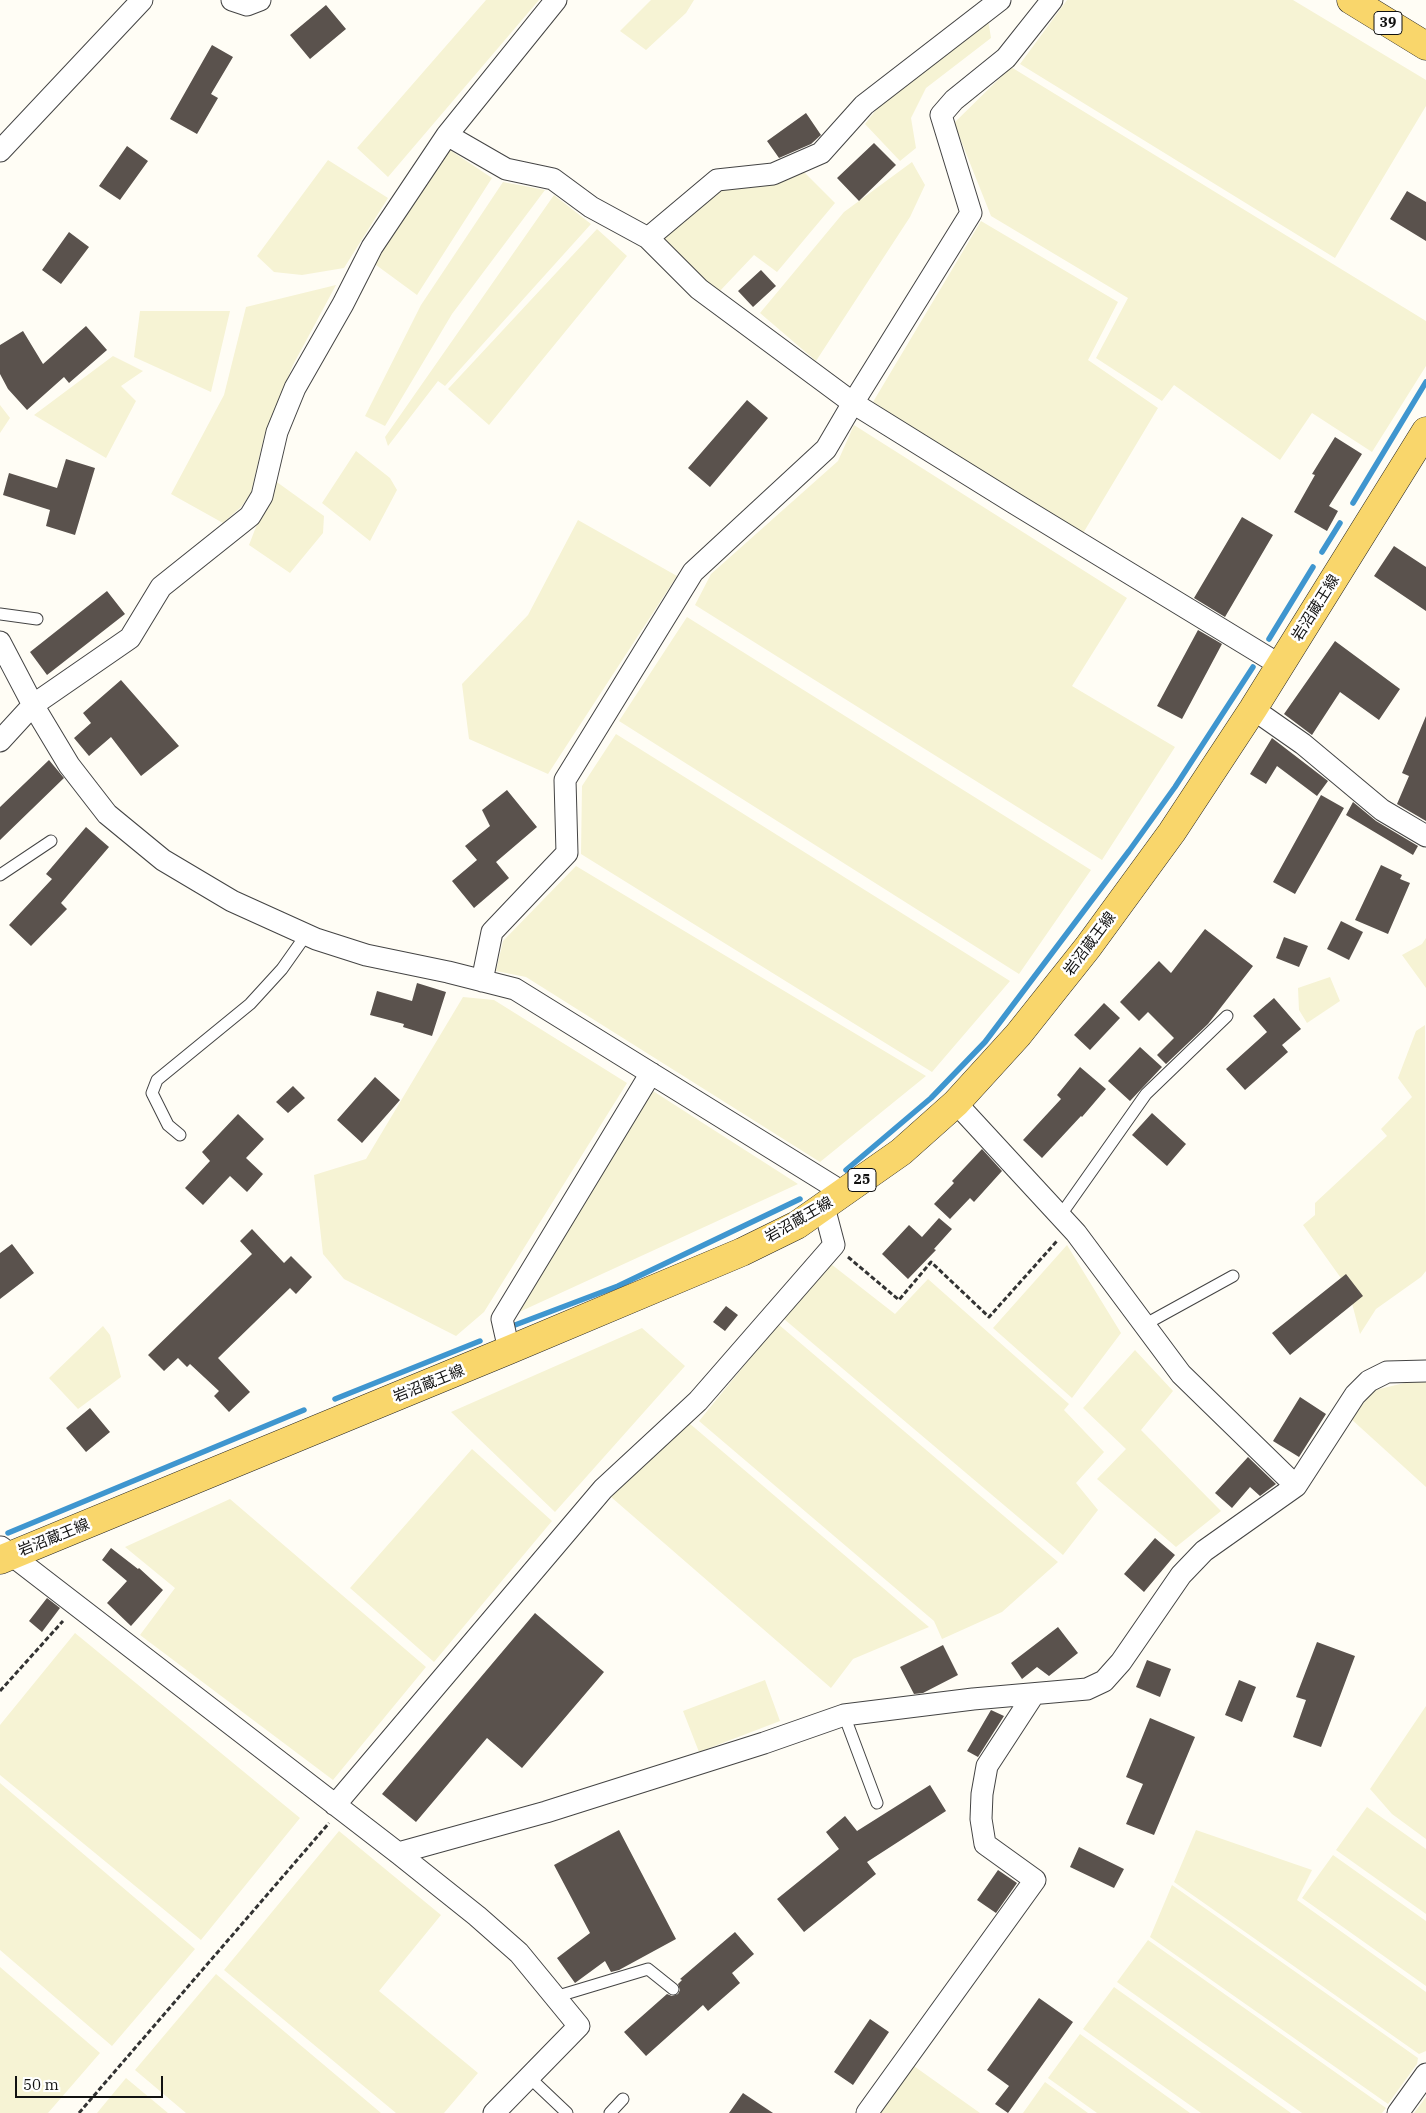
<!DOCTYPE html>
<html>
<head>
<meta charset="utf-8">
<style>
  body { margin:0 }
  #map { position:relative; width:1426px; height:2113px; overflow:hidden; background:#fffdf5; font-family:"IBM Plex Serif",serif }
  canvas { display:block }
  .scale { position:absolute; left:15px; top:2076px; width:148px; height:22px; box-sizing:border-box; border:2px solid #111; border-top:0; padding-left:6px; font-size:15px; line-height:18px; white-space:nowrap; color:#111; -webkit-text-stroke:4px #fff; paint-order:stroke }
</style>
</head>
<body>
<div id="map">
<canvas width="1426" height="2113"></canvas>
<div class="scale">50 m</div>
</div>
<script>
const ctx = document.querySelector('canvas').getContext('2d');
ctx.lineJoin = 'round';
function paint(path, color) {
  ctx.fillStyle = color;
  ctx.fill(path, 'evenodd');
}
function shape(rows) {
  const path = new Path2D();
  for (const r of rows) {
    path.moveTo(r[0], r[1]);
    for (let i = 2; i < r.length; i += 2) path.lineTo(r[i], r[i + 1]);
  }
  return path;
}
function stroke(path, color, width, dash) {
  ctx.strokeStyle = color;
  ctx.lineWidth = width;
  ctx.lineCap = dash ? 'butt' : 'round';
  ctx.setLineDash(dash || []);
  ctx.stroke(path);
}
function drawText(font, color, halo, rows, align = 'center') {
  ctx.font = font + ' "IBM Plex Serif","Noto Sans JP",serif';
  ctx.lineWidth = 5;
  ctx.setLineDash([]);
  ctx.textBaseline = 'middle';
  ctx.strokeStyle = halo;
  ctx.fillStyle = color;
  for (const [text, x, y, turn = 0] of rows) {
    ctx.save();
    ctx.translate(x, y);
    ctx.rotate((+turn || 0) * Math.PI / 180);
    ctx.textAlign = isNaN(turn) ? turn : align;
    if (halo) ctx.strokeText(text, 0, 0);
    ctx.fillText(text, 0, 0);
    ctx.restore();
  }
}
const farmland = shape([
  [486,0,539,0,388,177,357,148],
  [651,0,694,0,686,13,646,50,620,31],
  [1067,0,1293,0,1426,80,1426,106,1335,258,1020,64],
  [988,19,991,38,926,88,911,118,916,148,900,161,865,124,883,101],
  [1011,67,1426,321,1426,366,1372,452,1312,413,1280,460,1174,385,1162,401,1096,358,1128,298,991,216,954,123],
  [447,148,492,178,417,295,372,262],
  [328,160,388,198,344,268,302,275,274,272,257,256],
  [912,162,925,185,910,217,816,361,760,313,844,212],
  [802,170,835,203,777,272,754,255,718,293,661,241,716,190],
  [503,182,545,190,452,314,385,426,365,416,421,305],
  [554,195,591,224,445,386,438,381,388,446,385,437],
  [981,221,1118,302,1088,360,1158,408,1082,535,873,402],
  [597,229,627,256,489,425,448,389],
  [336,285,293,365,264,437,251,493,241,507,223,523,171,494,224,395,246,307],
  [140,311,230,311,211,392,134,357],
  [113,356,143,371,121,386,136,401,106,458,34,415],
  [0,405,10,418,0,433],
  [854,425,1127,598,1072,686,1175,747,1102,860,695,605,711,574,838,461],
  [356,451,390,478,397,490,370,541,322,503],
  [274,480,324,516,323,533,290,573,249,545],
  [578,520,677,576,548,774,469,739,462,684,528,615],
  [687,617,1091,870,1019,974,619,721],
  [616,734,1010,981,932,1072,581,854,582,786],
  [576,866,926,1076,820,1162,526,977,496,971,503,941],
  [1426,938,1426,988,1402,955,1422,944],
  [1330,977,1340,1001,1307,1023,1299,1010,1298,988],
  [463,997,494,1000,627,1083,484,1312,456,1336,344,1279,323,1254,314,1175,366,1159],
  [1425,1025,1426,1271,1421,1277,1376,1309,1360,1334,1348,1288,1303,1225,1315,1215,1315,1203,1387,1136,1381,1129,1412,1097,1398,1078,1416,1031],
  [653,1091,798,1184,517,1313],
  [1067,1245,1121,1333,1072,1398,993,1328],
  [831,1264,895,1314,928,1279,1069,1404,1064,1410,1104,1452,1076,1483,1098,1510,1063,1555,784,1319],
  [778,1324,1058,1562,1002,1612,942,1639,934,1621,699,1421],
  [103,1326,110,1335,121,1377,78,1409,49,1378],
  [642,1328,685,1366,555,1512,451,1412],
  [1135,1350,1173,1391,1141,1430,1221,1511,1176,1547,1097,1479,1126,1449,1083,1408],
  [1413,1381,1426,1382,1426,1487,1350,1418,1375,1390],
  [689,1423,929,1627,853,1659,831,1688,611,1497],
  [472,1449,552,1521,434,1662,350,1588],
  [230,1499,426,1667,333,1780,140,1635,175,1588,125,1547],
  [75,1633,300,1818,201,1940,0,1775,0,1725],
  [765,1680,780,1721,699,1752,683,1711],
  [1426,1706,1426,1839,1392,1814,1370,1789],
  [0,1783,195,1949,112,2046,0,1950],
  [1367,1807,1426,1849,1426,1914,1336,1850],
  [1196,1830,1312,1870,1297,1900,1426,1992,1426,2051,1419,2054,1174,1882],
  [339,1831,441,1915,379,1991,478,2073,444,2113,396,2113,224,1970],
  [1333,1855,1426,1921,1426,1986,1302,1898],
  [1172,1885,1418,2058,1417,2064,1388,2104,1150,1937],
  [1148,1940,1386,2108,1382,2113,1302,2113,1117,1982],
  [0,1967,100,2053,48,2113,0,2113],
  [216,1974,381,2113,186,2113,135,2070],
  [1114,1987,1291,2113,1201,2113,1083,2029],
  [1080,2034,1190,2113,1097,2113,1048,2078],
  [911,2064,980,2113,876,2113],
  [126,2078,168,2113,97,2113],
  [1045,2082,1088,2113,1023,2113],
  [1426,2097,1426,2113,1414,2113]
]);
const stream = shape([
  [1353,503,1426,382],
  [1322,552,1340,523],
  [1269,639,1313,567],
  [846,1170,931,1098,985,1042,1129,851,1175,787,1253,667],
  [515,1325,618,1286,800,1199],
  [335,1399,480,1341],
  [8,1533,304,1410]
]);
const building = shape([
  [326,5,346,29,310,59,290,35],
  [212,45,233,57,211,94,218,98,197,134,170,119],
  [806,113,821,135,811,144,779,158,767,141],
  [874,143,896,165,859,201,837,178],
  [127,146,148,161,120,200,99,186],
  [1407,191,1426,202,1426,241,1390,219],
  [69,232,89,247,61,284,42,270],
  [761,270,776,286,753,307,738,291],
  [86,326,107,350,69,383,64,377,27,410,8,389,0,374,0,345,23,331,43,364],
  [747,400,768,418,710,487,688,468],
  [1335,437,1362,454,1329,506,1338,511,1327,531,1294,512,1315,475,1312,474],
  [66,459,95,468,75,535,46,526,50,510,3,495,9,473,57,488],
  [1242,517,1273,535,1225,617,1194,598],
  [1394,546,1426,567,1426,611,1374,576],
  [107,591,125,614,47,675,30,652],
  [1198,630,1222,644,1182,719,1157,706],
  [1335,641,1400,689,1379,720,1340,692,1312,735,1284,714],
  [121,680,179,746,141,776,111,737,89,756,74,738,91,723,83,713],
  [1426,716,1426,821,1397,804,1409,776,1402,773],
  [1272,738,1328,781,1317,796,1277,766,1266,784,1250,774],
  [49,760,64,778,0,840,0,807],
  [507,790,537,827,496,862,509,878,474,908,452,881,477,860,465,846,490,826,482,810],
  [1321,795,1344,808,1295,894,1273,882],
  [1353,802,1376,821,1418,846,1413,855,1346,815],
  [86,827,109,847,61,903,67,909,31,946,9,925,52,879,46,874],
  [1381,865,1402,875,1400,879,1410,883,1388,934,1355,920],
  [1341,921,1363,932,1349,960,1327,949],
  [1205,929,1253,966,1208,1024,1166,1064,1157,1055,1174,1038,1148,1012,1139,1021,1120,1002,1159,961,1171,973],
  [1284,937,1308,946,1299,967,1276,958],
  [417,983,446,992,432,1036,403,1027,404,1024,370,1015,377,991,412,1001],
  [1274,998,1301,1029,1282,1045,1288,1052,1245,1090,1226,1069,1267,1032,1253,1016],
  [1104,1003,1120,1018,1090,1050,1074,1035],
  [1140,1047,1162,1067,1130,1101,1108,1081],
  [1080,1067,1106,1089,1082,1117,1081,1116,1042,1158,1023,1140,1061,1099,1057,1095],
  [375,1077,400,1100,362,1143,337,1120],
  [293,1086,305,1098,288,1113,276,1102],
  [1152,1113,1186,1144,1167,1166,1132,1135],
  [238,1114,264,1139,246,1158,263,1174,247,1192,230,1176,203,1205,185,1188,210,1161,202,1152],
  [982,1149,1002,1171,974,1202,970,1198,950,1219,934,1204,954,1183,952,1181],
  [939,1218,952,1229,934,1249,936,1250,908,1279,882,1254,909,1225,922,1237],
  [252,1229,284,1263,291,1256,312,1277,296,1294,290,1288,218,1358,250,1392,229,1412,214,1396,219,1391,190,1364,187,1367,178,1358,164,1371,148,1355,252,1254,240,1241],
  [12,1244,34,1273,0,1299,0,1253],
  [1346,1274,1363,1296,1290,1355,1272,1333],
  [726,1306,738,1315,725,1331,713,1322],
  [1300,1397,1326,1414,1299,1457,1273,1441],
  [90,1408,110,1432,86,1452,66,1428],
  [1248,1457,1276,1484,1260,1496,1250,1487,1232,1508,1215,1493],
  [1155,1538,1175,1555,1144,1592,1124,1574],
  [111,1548,138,1569,139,1568,163,1590,131,1626,107,1603,127,1581,102,1560],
  [47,1598,60,1608,42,1632,29,1621],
  [535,1613,604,1672,522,1768,487,1738,416,1822,382,1794],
  [1058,1627,1078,1653,1049,1676,1037,1667,1022,1679,1011,1663],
  [1317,1642,1355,1656,1321,1747,1293,1737,1306,1700,1296,1697],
  [943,1645,958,1675,923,1693,914,1694,900,1667],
  [1147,1660,1171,1669,1160,1697,1136,1687],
  [1239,1680,1256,1687,1242,1722,1225,1715],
  [991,1710,1004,1716,978,1757,967,1751],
  [1150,1718,1195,1737,1154,1835,1126,1824,1143,1784,1126,1777],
  [930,1785,946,1811,867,1862,876,1874,804,1932,777,1899,839,1849,826,1832,845,1816,857,1831],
  [619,1830,676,1939,619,1970,611,1972,605,1961,575,1983,557,1958,590,1933,554,1865],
  [1079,1847,1124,1869,1114,1888,1070,1867],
  [998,1870,1017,1883,996,1913,977,1900],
  [735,1932,754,1954,732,1973,740,1983,708,2011,703,2005,646,2056,624,2032,667,1994,672,1996,678,1994,680,1990,678,1984,682,1980,680,1979],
  [1039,1998,1073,2022,1008,2113,995,2104,1009,2086,987,2070],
  [870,2019,889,2032,853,2085,834,2072],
  [743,2093,773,2113,729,2113]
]);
const path = shape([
  [848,1257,899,1300,931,1262,989,1317,1057,1241],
  [0,1691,63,1621],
  [79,2113,329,1823]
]);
const service = shape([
  [0,614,37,619],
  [0,875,51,841],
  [180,1135,168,1125,152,1093,157,1080,250,1004,282,969,306,935],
  [1060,1216,1146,1094,1227,1016],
  [1144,1325,1233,1276],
  [844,1715,877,1803],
  [555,1997,648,1969,673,1989],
  [529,2077,567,2113],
  [610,2113,623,2099]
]);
const minor = shape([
  [232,0,247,5,260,0],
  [447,135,506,169,553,179,591,207,648,238,699,289,853,403,1014,503,1280,665],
  [0,151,142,0],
  [648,238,717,180,773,174,821,153,864,105,1000,0],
  [0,642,33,705,69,765,107,814,163,860,232,901,316,939,366,955,448,972,515,989,844,1193],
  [1253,709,1303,744,1382,810,1426,836],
  [0,741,33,705,130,638,161,587,250,516,262,496,277,432,295,388,343,304,372,247,447,135,556,0],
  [482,981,492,932,567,853,565,780,693,572,826,449,853,403,971,213,941,115,954,100,1006,58,1052,0],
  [956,1103,1076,1233,1181,1374,1296,1486],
  [509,1350,502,1319,651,1073],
  [1,1547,398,1853,477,1916,519,1953,579,2026,494,2113],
  [335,1805,603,1489,698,1401,834,1245,824,1207],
  [398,1853,546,1812,764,1743,844,1715,973,1699,1087,1689,1104,1681,1121,1662,1181,1575,1204,1551,1296,1486,1355,1395,1369,1381,1387,1372,1426,1371],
  [867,2113,1035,1880,985,1844,981,1819,982,1794,987,1766,1034,1694],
  [1398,2113,1426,2074]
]);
const primary = shape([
  [1351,0,1426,46],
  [0,1560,509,1350,742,1252,797,1225,901,1152,956,1103,1018,1035,1088,947,1172,832,1253,709,1426,431]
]);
const shields = [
  [1388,23,28],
  [862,1180,28]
];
const shieldNames = [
  ["39",1388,23],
  ["25",862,1180]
];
const streetNames = [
  ["岩沼蔵王線",1316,608,-58],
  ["岩沼蔵王線",1090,944,-53],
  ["岩沼蔵王線",799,1220,-30],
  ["岩沼蔵王線",429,1384,-22],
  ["岩沼蔵王線",54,1538,-22]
];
paint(farmland, '#f6f3d4');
stroke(stream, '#3f96cf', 5.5);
paint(building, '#5a524d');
stroke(service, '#444', 13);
stroke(minor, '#444', 23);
stroke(primary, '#222', 29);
stroke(path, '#333', 3, [5, 2.5]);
stroke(service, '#fff', 11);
stroke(minor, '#fff', 21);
stroke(primary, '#f9d66b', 28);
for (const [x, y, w] of shields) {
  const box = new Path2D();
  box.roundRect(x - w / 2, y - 11.5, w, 23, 4);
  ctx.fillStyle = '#fff';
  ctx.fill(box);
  stroke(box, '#111', 1);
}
drawText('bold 14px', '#111', null, shieldNames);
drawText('15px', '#111', '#fff', streetNames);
</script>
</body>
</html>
